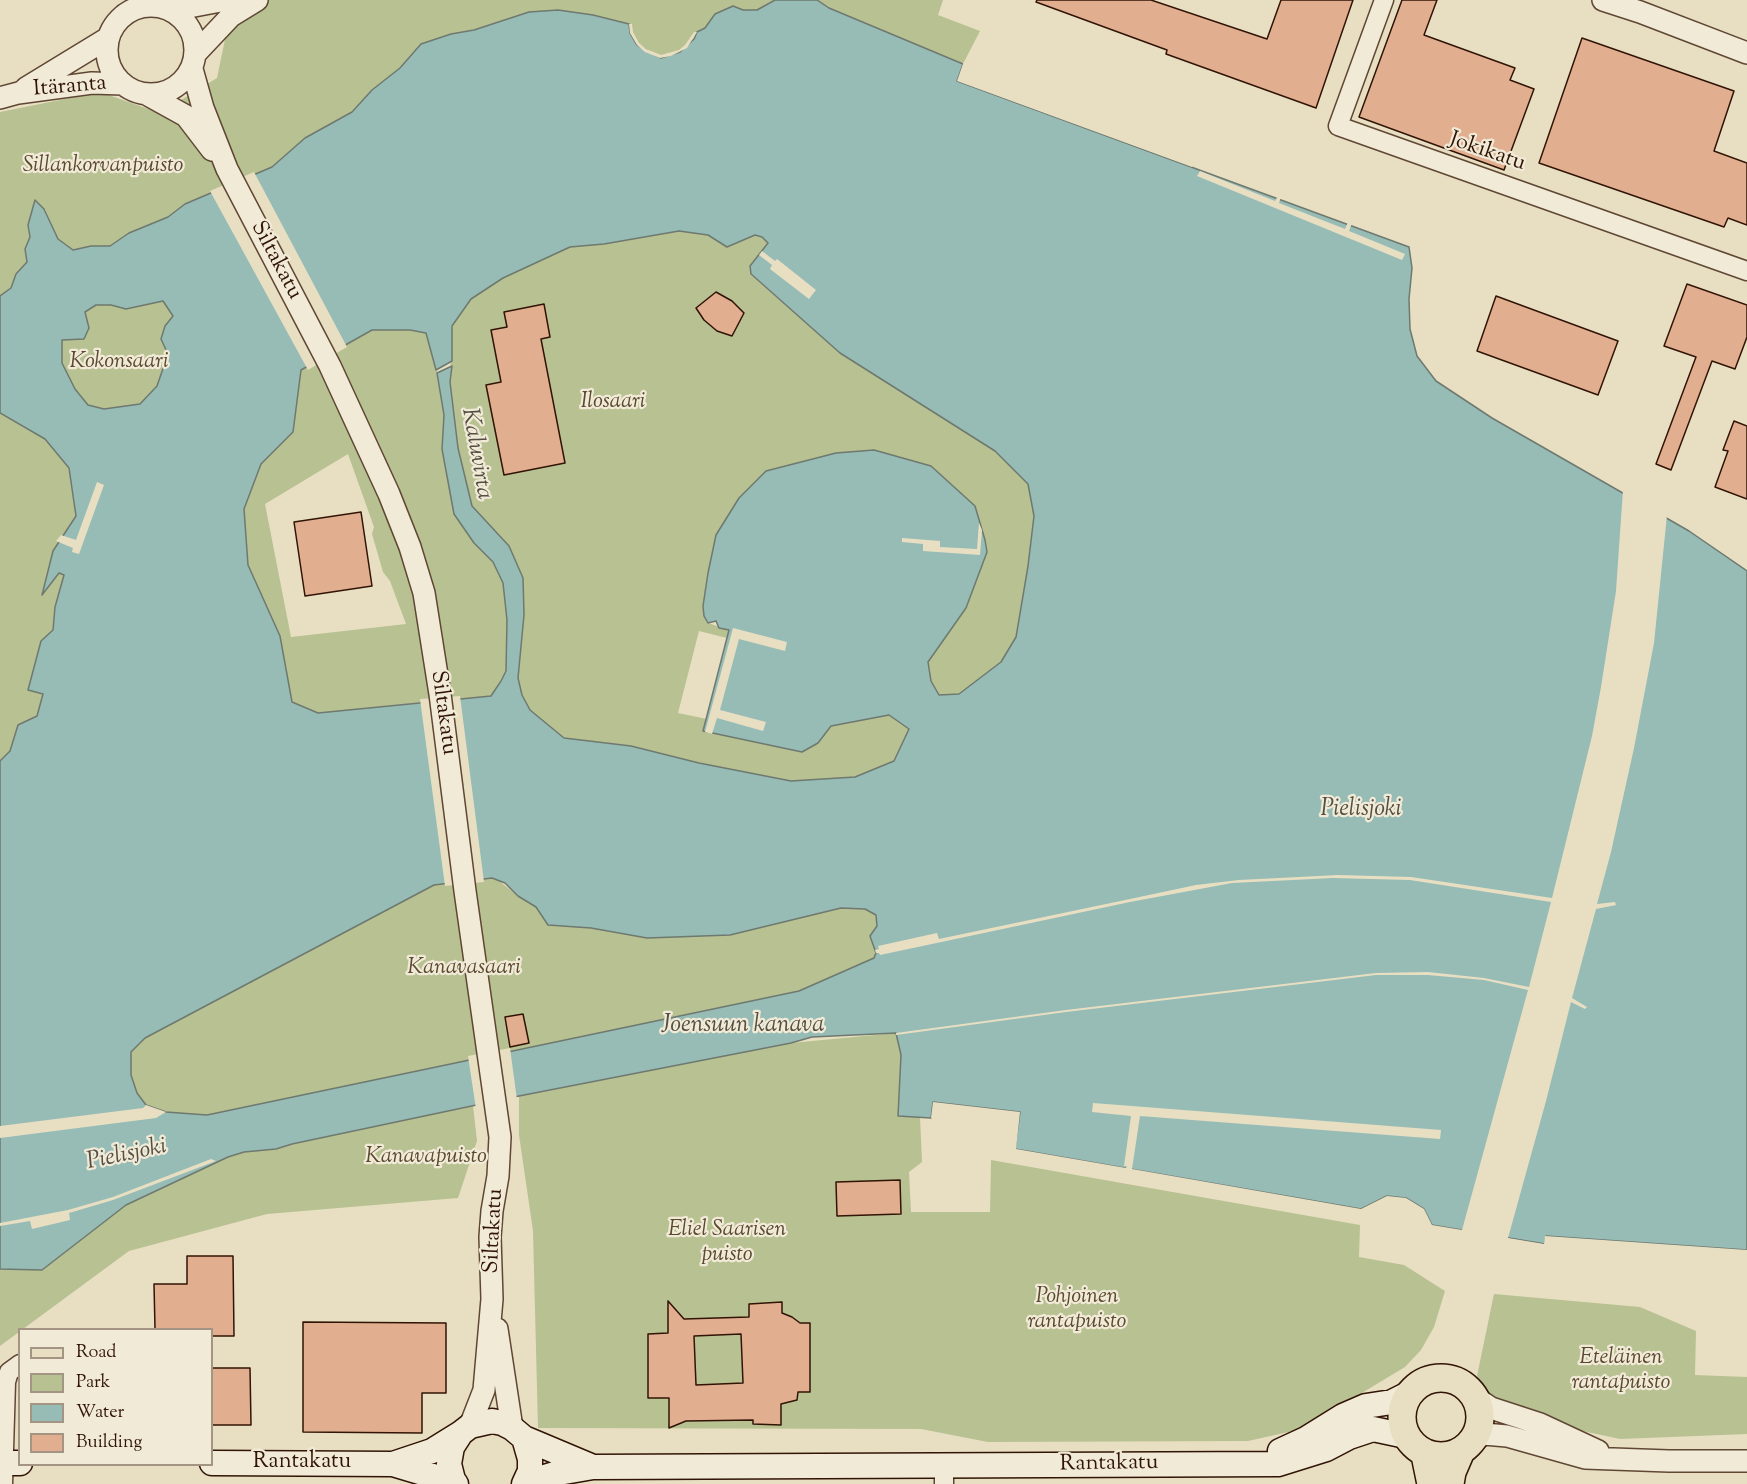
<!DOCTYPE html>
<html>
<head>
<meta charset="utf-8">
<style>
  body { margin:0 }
  #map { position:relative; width:1747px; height:1484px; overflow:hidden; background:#e8dfc2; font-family:"Sorts Mill Goudy",serif }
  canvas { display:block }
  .legend { position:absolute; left:18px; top:1328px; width:195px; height:138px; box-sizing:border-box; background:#f0ead7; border:2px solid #a49483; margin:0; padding:8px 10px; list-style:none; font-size:18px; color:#311405 }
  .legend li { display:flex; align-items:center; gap:12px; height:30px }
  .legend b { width:30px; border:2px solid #a49483 }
</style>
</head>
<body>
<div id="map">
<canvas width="1747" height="1484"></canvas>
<ul class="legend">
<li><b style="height:8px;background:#e8dfc2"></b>Road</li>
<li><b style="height:16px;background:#b8c192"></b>Park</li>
<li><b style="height:16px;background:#97bcb6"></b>Water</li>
<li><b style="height:16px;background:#e1af90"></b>Building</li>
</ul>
</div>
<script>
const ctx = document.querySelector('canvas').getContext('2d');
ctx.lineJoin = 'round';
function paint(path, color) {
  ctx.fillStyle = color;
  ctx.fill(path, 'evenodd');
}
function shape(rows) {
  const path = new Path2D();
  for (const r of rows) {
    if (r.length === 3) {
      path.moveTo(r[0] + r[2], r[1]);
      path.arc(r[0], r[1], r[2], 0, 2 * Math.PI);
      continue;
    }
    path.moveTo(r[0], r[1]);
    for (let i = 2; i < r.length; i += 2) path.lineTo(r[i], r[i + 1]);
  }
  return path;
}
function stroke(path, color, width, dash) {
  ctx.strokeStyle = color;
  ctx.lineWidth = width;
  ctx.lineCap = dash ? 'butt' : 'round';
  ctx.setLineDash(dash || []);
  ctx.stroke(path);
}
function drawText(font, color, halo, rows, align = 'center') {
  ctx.font = font + ' "Sorts Mill Goudy",serif';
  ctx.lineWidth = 4.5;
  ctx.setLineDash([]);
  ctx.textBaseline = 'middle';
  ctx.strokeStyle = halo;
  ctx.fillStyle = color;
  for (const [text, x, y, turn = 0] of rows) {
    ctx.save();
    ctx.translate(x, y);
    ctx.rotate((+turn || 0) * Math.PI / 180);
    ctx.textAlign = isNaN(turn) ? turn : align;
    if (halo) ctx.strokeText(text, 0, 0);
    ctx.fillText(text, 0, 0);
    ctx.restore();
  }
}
const green = shape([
  [266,0,775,0,757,10,743,10,733,6,715,14,705,28,697,32,687,48,660,58,474,30,451,34,421,44,400,68,372,90,351,112,305,138,272,167,185,204,168,217,129,233,110,246,91,246,73,250,58,239,45,209,28,225,30,237,25,249,27,262,16,274,11,288,0,296,0,112,100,92,160,113,217,78,228,25],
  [817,0,943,0,938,15,980,31,963,64,829,8],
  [679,231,708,235,727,247,755,235,762,237,768,243,750,265,751,275,840,353,995,451,1028,484,1034,516,1028,566,1016,637,1001,662,959,694,940,696,931,681,928,662,980,567,987,552,985,540,975,506,717,535,708,573,703,606,704,616,708,623,729,630,727,638,699,631,678,713,707,719,704,731,818,743,831,726,889,715,909,729,894,761,855,777,791,781,699,763,631,746,564,738,530,710,522,695,518,678,524,615,523,578,509,546,472,506,458,448,450,382,452,326,471,299,503,278,570,247,604,244],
  [163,301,174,316,165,326,168,353,157,386,140,404,104,409,88,405,75,389,62,363,62,340,84,339,89,328,85,312,96,305,111,305,126,309],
  [372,330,410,330,426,333,440,382,444,415,442,448,474,543,493,562,503,583,507,620,506,671,491,696,318,713,292,702,280,636,248,565,244,509,261,464,293,432,301,370],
  [348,454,374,527,372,534,383,572,390,581,406,624,291,637,265,504],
  [0,413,45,439,69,468,76,516,53,551,42,593,59,573,64,575,55,607,53,630,28,690,43,694,37,716,18,725,10,751,0,761],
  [489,873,518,896,536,907,548,925,730,935,841,908,865,909,876,915,877,926,870,936,876,953,874,958,799,991,207,1115,166,1112,146,1105,137,1093,131,1075,131,1052,145,1038,434,885],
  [896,1033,901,1055,898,1116,920,1117,922,1162,909,1172,911,1212,990,1212,991,1160,1360,1225,1359,1257,1404,1265,1445,1291,1434,1327,1421,1350,1405,1367,1302,1429,1248,1441,988,1442,921,1429,538,1428,533,1231,519,1135,519,1096,791,1043],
  [473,1106,477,1141,458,1198,267,1214,129,1251,23,1329,20,1330,19,1332,0,1346,0,1269,42,1270,126,1205,228,1157,244,1152,276,1149,292,1144],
  [1494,1294,1640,1307,1696,1331,1695,1375,1747,1377,1747,1434,1620,1439,1587,1432,1507,1406,1489,1396,1477,1376]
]);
const water = shape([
  [775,0,817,0,829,8,963,64,957,81,1409,247,1412,268,1409,299,1410,329,1417,356,1436,381,1492,418,1689,531,1747,571,1747,1250,1546,1236,1545,1244,1432,1225,1424,1209,1406,1198,1387,1196,1361,1209,1015,1149,1020,1112,933,1102,931,1118,898,1116,901,1055,896,1033,812,1037,791,1043,519,1096,292,1144,276,1149,244,1152,228,1157,126,1205,42,1270,0,1269,0,761,10,751,18,725,37,716,43,694,28,690,41,641,53,630,55,607,64,575,59,573,42,595,53,551,76,516,69,468,45,439,0,413,0,296,11,288,16,274,27,262,25,249,30,237,28,225,35,200,44,209,58,239,73,250,91,246,110,246,129,233,168,217,185,204,272,167,305,138,352,112,372,90,400,68,421,44,451,34,474,30,529,12,558,10,593,15,629,24,630,33,637,45,661,58,680,52,694,39,697,32,705,28,715,14,733,6,743,10,757,10,775,0],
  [679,231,708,235,727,247,755,235,762,237,768,243,750,266,751,274,840,353,995,451,1028,484,1034,516,1028,566,1016,637,1001,662,959,694,939,695,931,681,928,662,966,608,987,552,985,540,975,506,931,466,874,450,836,453,766,471,739,498,716,535,708,573,703,606,704,616,708,623,716,621,719,628,729,630,703,731,802,752,818,743,831,726,889,715,909,729,894,761,855,777,791,781,699,763,631,746,564,738,530,710,522,695,518,678,524,615,523,578,509,546,472,506,458,448,450,382,452,366,437,373,444,415,442,449,454,514,474,543,493,562,503,583,507,620,506,671,501,681,491,696,318,713,292,702,280,636,248,565,244,509,261,464,293,432,301,370,372,330,410,330,426,333,436,370,452,361,452,326,471,299,503,278,570,247,604,244,679,231],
  [163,301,173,316,165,326,161,339,168,354,157,386,140,404,104,409,88,405,75,389,62,363,62,340,84,339,89,328,85,312,96,305,111,305,126,309,163,301],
  [492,878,505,883,518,896,536,907,548,925,591,928,647,938,730,935,841,908,865,909,876,915,877,926,870,936,876,953,874,958,799,991,207,1115,166,1112,146,1105,137,1093,131,1075,131,1052,145,1038,434,885,492,878]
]);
const pier = shape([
  [629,24,632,24,633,32,639,43,646,49,661,55,679,50,685,45,694,32,697,32,687,48,671,56,660,58,645,52,637,45,630,33],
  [964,61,966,64,961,79,1193,164,1192,167,957,81],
  [1200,171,1275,201,1278,196,1281,197,1279,203,1345,229,1348,222,1352,223,1349,231,1405,254,1402,260,1197,176],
  [254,172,347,347,308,370,210,191],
  [762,251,775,261,777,259,816,290,809,299,770,269,772,265,759,255],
  [97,482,104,485,79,554,72,552,73,548,56,541,61,535,76,540],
  [1623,490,1667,515,1654,643,1634,748,1611,852,1597,904,1615,902,1616,905,1596,909,1572,998,1587,1007,1585,1009,1571,1002,1546,1101,1508,1238,1544,1244,1545,1236,1747,1250,1747,1253,1548,1239,1547,1246,1545,1247,1478,1236,1431,1227,1422,1210,1406,1201,1388,1199,1362,1211,1013,1151,1017,1114,935,1105,934,1118,931,1118,933,1102,1020,1112,1016,1149,1126,1168,1127,1166,1124,1166,1131,1116,1092,1112,1093,1103,1441,1130,1440,1139,1140,1116,1132,1169,1361,1209,1387,1196,1406,1198,1424,1209,1432,1225,1462,1230,1528,990,1484,980,1428,975,1376,975,1066,1012,896,1035,896,1033,1066,1010,1376,973,1428,972,1484,978,1529,987,1551,902,1410,880,1333,878,1232,883,1130,902,880,955,879,953,876,953,875,950,879,949,878,946,937,933,939,939,1130,899,1196,885,1239,880,1338,875,1411,877,1552,898,1592,736,1601,687,1616,591],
  [979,523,982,530,980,555,923,551,923,544,902,542,902,538,940,541,940,547,977,549],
  [733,628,787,642,785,651,739,639,720,710,766,722,763,731,717,718,712,734,705,732],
  [460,696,484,882,445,886,420,699],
  [510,1048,517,1100,476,1109,468,1056],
  [146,1105,166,1112,156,1118,0,1138,0,1126,143,1108],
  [211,1159,216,1161,113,1200,69,1213,70,1220,32,1229,30,1221,0,1226,0,1223,68,1210,113,1197]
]);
const building = shape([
  [1037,0,1151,0,1267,39,1281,0,1353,0,1316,108,1166,54,1167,50,1036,2,1037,0],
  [1402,0,1437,0,1424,35,1515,68,1510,80,1534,89,1504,170,1359,117,1402,0],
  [1582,38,1734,91,1714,151,1747,163,1747,225,1728,218,1724,227,1539,163,1582,38],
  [1687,284,1747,305,1747,337,1735,369,1712,361,1671,470,1656,464,1696,357,1664,346,1687,284],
  [716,292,732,301,744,313,732,336,717,331,704,320,696,308,716,292],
  [1496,296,1618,341,1598,395,1477,351,1496,296],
  [544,304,550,337,541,339,565,463,504,475,486,385,501,382,491,330,507,327,504,312,544,304],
  [1734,421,1747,426,1747,499,1715,487,1728,451,1723,450,1734,421],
  [361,512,372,586,305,596,294,522,361,512],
  [523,1014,529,1043,510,1047,505,1017,523,1014],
  [900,1180,901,1214,837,1216,836,1182,900,1180],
  [187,1256,233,1256,234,1336,212,1336,212,1329,155,1329,154,1284,187,1284,187,1256],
  [668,1301,684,1319,749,1317,749,1304,782,1302,782,1313,792,1317,800,1323,810,1323,810,1392,798,1392,797,1400,781,1404,781,1425,753,1424,753,1420,686,1421,669,1428,669,1398,648,1398,648,1334,668,1333,668,1301],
  [741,1334,743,1383,696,1385,694,1336,741,1334],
  [303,1322,446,1323,446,1393,422,1393,422,1433,303,1432,303,1322],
  [212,1368,250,1368,251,1425,212,1425,212,1368]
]);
const minor = shape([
  [1384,0,1338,126,1747,271],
  [944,1466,944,1484],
  [3,1484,6,1382,9,1372,20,1364]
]);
const tertiary = shape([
  [1603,0,1640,12,1747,53],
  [151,50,44],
  [173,10,226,0],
  [196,53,231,16,257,0],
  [192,69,203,108,227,169,330,366,389,494,410,547,424,593,440,694,465,891,500,1137,498,1176,492,1211,490,1237,492,1299,484,1390,470,1426],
  [26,88,108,38],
  [148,95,186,116,212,150],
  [0,98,18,93,92,83,123,84],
  [497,1329,512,1428],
  [1476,1398,1491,1408,1540,1424,1598,1451],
  [1473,1440,1484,1434,1507,1436,1585,1458,1669,1461,1747,1461]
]);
const secondary = shape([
  [524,1438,593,1467],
  [1280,1451,1306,1439,1343,1416,1366,1406,1392,1402,1408,1394],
  [0,1463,20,1463],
  [212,1463,393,1464,433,1476,447,1484],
  [393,1464,432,1451,461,1433],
  [525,1483,558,1473,593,1467,1278,1464,1326,1449,1349,1437,1373,1429,1406,1436],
  [456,1484,453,1480,449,1464,452,1447,461,1433,470,1426,492,1421,502,1423,512,1428,524,1438,530,1459,530,1471,524,1484]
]);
const primary = shape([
  [1441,1417,39],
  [1425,1455,1431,1484],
  [1450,1484,1452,1472,1461,1451]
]);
const streetNames = [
  ["Itäranta",70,88,-5],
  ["Jokikatu",1487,153,19],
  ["Siltakatu",275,261,62],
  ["Siltakatu",442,713,82],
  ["Siltakatu",495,1231,-87],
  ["Rantakatu",302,1463],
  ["Rantakatu",1109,1465,-1]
];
const parkNames = [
  ["Sillankorvanpuisto",103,167],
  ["Kokonsaari",119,363],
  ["Ilosaari",613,403],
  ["Kanavasaari",464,969],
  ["Kanavapuisto",426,1158],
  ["Eliel Saarisen",727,1231],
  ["puisto",727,1256],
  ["Pohjoinen",1077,1298],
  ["rantapuisto",1077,1323],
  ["Eteläinen",1621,1359],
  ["rantapuisto",1621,1384]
];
const waterNames = [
  ["Kaluvirta",475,454,80],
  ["Pielisjoki",1361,811],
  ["Joensuun kanava",743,1027],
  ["Pielisjoki",127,1156,-12]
];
paint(green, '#b8c192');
paint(water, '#97bcb6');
stroke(water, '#6e796f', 1.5);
paint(pier, '#e8dfc2');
paint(building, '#e1af90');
stroke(building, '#311405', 1.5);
stroke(minor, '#5f4734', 21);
stroke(tertiary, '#5f4734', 24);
stroke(secondary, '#311405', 27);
stroke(primary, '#311405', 30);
stroke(minor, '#f0ead7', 18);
stroke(tertiary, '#f0ead7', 21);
stroke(secondary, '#f0ead7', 24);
stroke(primary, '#e8dfc2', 27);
drawText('22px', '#311405', '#f0ead7', streetNames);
drawText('italic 22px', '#5a482f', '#f0ead7', parkNames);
drawText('italic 24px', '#554f43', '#f0ead7', waterNames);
</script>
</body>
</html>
